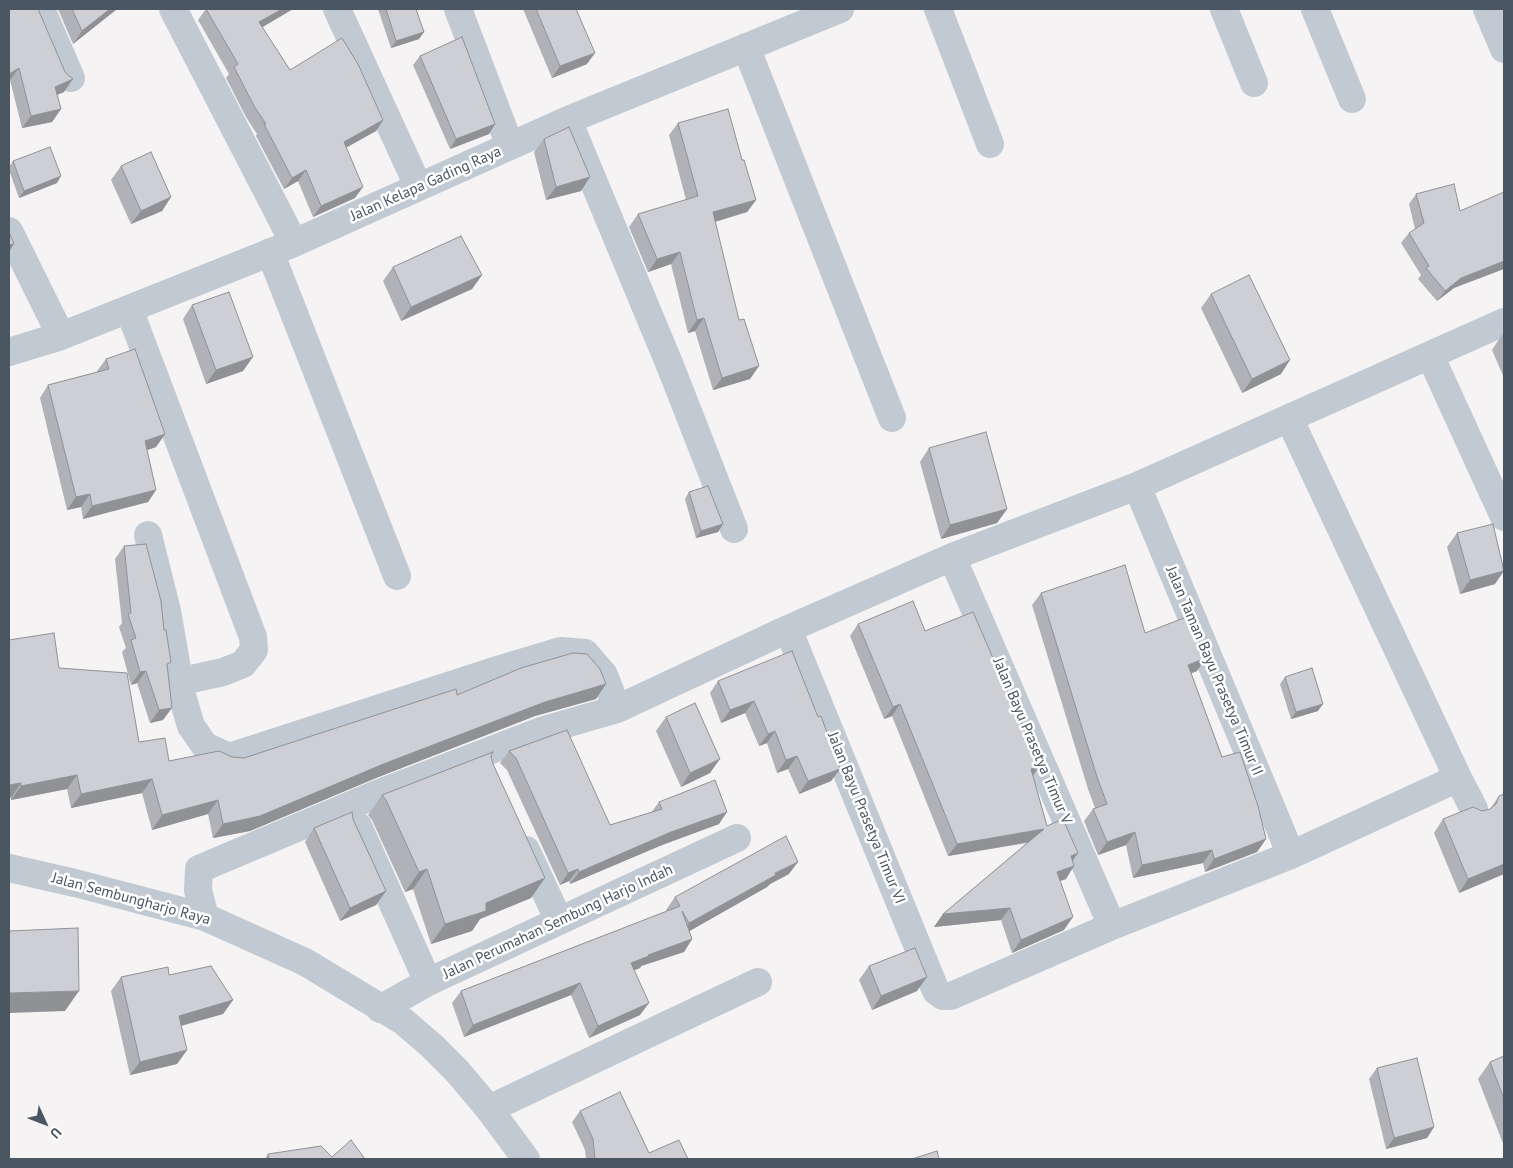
<!DOCTYPE html>
<html>
<head>
<meta charset="utf-8">
<style>
  body { margin:0 }
  #map { position:relative; width:1513px; height:1168px; overflow:hidden; background:#f5f3f3; font-family:"PT Sans",sans-serif }
  canvas { display:block }
  .frame { position:absolute; inset:0; border:10px solid #4a5661; pointer-events:none }
  .north { position:absolute; left:20px; top:1098px; width:50px; height:50px; -webkit-text-stroke:4px #fff; paint-order:stroke; rotate:133deg; font-size:14px; font-weight:700; line-height:20px; text-align:center; color:#4a5661 }
  .north::after { content:''; display:block; margin:auto; width:18px; height:22px; background:#4a5661; clip-path:polygon(50% 0,100% 100%,50% 72%,0 100%) }
</style>
</head>
<body>
<div id="map">
<canvas width="1513" height="1168"></canvas>
<div class="frame"></div>
<div class="north">U</div>
</div>
<script>
const ctx = document.querySelector('canvas').getContext('2d');
ctx.lineJoin = 'round';
function shape(rows) {
  const path = new Path2D();
  for (const r of rows) {
    path.moveTo(r[0], r[1]);
    for (let i = 2; i < r.length; i += 2) path.lineTo(r[i], r[i + 1]);
  }
  return path;
}
function stroke(path, color, width, dash) {
  ctx.strokeStyle = color;
  ctx.lineWidth = width;
  ctx.lineCap = dash ? 'butt' : 'round';
  ctx.setLineDash(dash || []);
  ctx.stroke(path);
}
function paint(path, color) {
  ctx.fillStyle = color;
  ctx.fill(path, 'evenodd');
}
function drawText(font, color, halo, rows, align = 'center') {
  ctx.font = font + ' "PT Sans",sans-serif';
  ctx.lineWidth = 5;
  ctx.setLineDash([]);
  ctx.textBaseline = 'middle';
  ctx.strokeStyle = halo;
  ctx.fillStyle = color;
  for (const [text, x, y, turn = 0] of rows) {
    ctx.save();
    ctx.translate(x, y);
    ctx.rotate((+turn || 0) * Math.PI / 180);
    ctx.textAlign = isNaN(turn) ? turn : align;
    if (halo) ctx.strokeText(text, 0, 0);
    ctx.fillText(text, 0, 0);
    ctx.restore();
  }
}
const minor = shape([
  [41,9,71,78],
  [173,9,294,243],
  [337,9,418,186],
  [458,9,510,146],
  [938,9,990,144],
  [1224,9,1254,83],
  [1315,9,1352,99],
  [1487,9,1504,49],
  [746,47,892,418],
  [568,120,671,368,734,529],
  [9,231,61,336],
  [270,252,397,576],
  [129,309,253,637,254,650,243,664,223,672,178,682],
  [9,352,61,336,294,243,568,120,840,9],
  [1430,355,1504,517],
  [1137,486,1291,855],
  [148,535,167,611,178,674,178,682,191,726,205,746,229,757,491,672,561,651,585,653,604,675,617,709,788,629,952,557,1137,486,1504,322],
  [952,557,1112,926],
  [788,629,936,991,943,996,951,996,1112,926,1291,855,1458,778,1289,418],
  [1458,778,1474,809],
  [358,826,428,982],
  [526,850,559,921],
  [205,917,198,890,199,869,382,792,541,731,617,709],
  [380,1009,428,982,737,838],
  [489,1109,758,982]
]);
const tertiary = shape([
  [9,868,75,883,205,917,305,962,403,1021,432,1046,457,1071,489,1109,526,1159]
]);
const wall = shape([
  [9,9,64,92,57,95,61,109,52,122,22,128,10,80,9,81],
  [58,9,117,9,73,44],
  [206,9,293,9,262,27,290,70,383,120,376,131,346,148,355,198,313,217,298,181,284,189,256,136,257,134,246,117,226,78,229,74,198,20],
  [378,9,416,9,424,32,419,39,391,48],
  [523,9,576,9,587,64,552,78],
  [420,56,495,124,489,134,450,149,413,65],
  [678,123,742,160,756,200,747,212,715,222,750,379,713,390,695,331,688,333,671,264,648,272,629,227,638,214,686,200,669,135],
  [544,139,581,191,546,200,534,152],
  [13,161,57,183,19,198,9,170,9,167],
  [121,166,171,197,162,211,131,224,111,180],
  [1416,194,1454,288,1437,301,1418,279,1421,275,1401,243,1409,233,1415,229,1409,204],
  [393,267,482,275,472,289,401,321,383,281],
  [1211,294,1281,374,1242,393,1201,308],
  [192,305,243,371,206,384,183,319],
  [1503,333,1504,333,1504,378,1492,350],
  [106,359,165,434,156,447,147,450,156,490,148,502,83,519,81,507,67,510,40,398,48,385,97,372,97,371],
  [929,448,1007,509,997,523,941,539,920,462],
  [689,492,723,524,718,532,696,538,685,499],
  [1457,533,1495,584,1460,594,1447,547],
  [124,546,168,668,163,720,150,723,137,683,131,685,122,652,126,648,119,627,122,623,115,559],
  [1041,593,1145,633,1197,671,1191,673,1222,757,1266,839,1257,852,1205,872,1203,863,1133,878,1126,845,1098,855,1084,821,1093,809,1095,808,1088,789,1032,605],
  [858,624,925,631,1040,766,1033,775,1047,826,1072,861,1066,879,1060,881,1064,930,1012,953,1001,920,934,927,943,914,1027,843,948,856,892,716,884,719,850,636],
  [59,668,139,742,169,761,232,757,244,758,457,695,596,699,535,716,376,778,250,831,213,838,208,814,152,830,142,793,71,808,67,789,11,800,11,798],
  [1285,677,1318,711,1291,719,1280,684],
  [718,681,818,717,840,769,831,781,799,794,788,769,777,773,767,743,759,746,745,713,721,723,710,693],
  [666,717,710,773,681,787,656,731],
  [509,751,610,825,651,813,659,802,719,824,662,845,570,884,569,881,560,885,507,770,500,763],
  [491,756,493,764,531,898,480,919,472,931,431,944,413,889,405,892,372,820,368,815,382,795],
  [1499,796,1504,874,1459,893,1434,833,1443,819,1490,809],
  [353,819,386,891,376,905,340,921,305,842,314,828],
  [789,874,770,884,767,887,689,931,692,939,684,952,641,966,640,968,634,970,640,1015,589,1038,571,995,464,1037,452,1003,461,991,667,911,666,910,675,897],
  [869,966,917,991,872,1010,859,980],
  [169,975,233,1000,223,1014,181,1026,187,1050,177,1064,130,1075,111,991,121,977],
  [1504,1056,1504,1146,1478,1079,1490,1062],
  [1377,1068,1434,1127,1427,1138,1386,1149,1369,1079],
  [580,1111,649,1153,688,1159,586,1159,585,1150,572,1122],
  [268,1154,332,1157,365,1159,265,1159]
]);
const shadedWall = shape([
  [110,9,117,9,73,44,82,31],
  [282,9,293,9,251,34,259,22],
  [424,32,419,39,391,48,396,41],
  [595,53,587,64,552,78,560,66],
  [19,68,10,80,9,81,9,74],
  [73,79,64,92,46,99,55,87],
  [61,109,52,122,22,128,31,116],
  [383,120,376,131,336,153,344,142],
  [495,124,489,134,450,149,456,139],
  [306,170,298,181,284,189,292,178],
  [61,176,57,183,19,198,24,191],
  [590,177,581,191,546,200,556,187],
  [363,187,355,198,313,217,321,206],
  [171,197,162,211,131,224,141,211],
  [756,200,747,212,704,225,713,212],
  [14,244,9,252,9,245],
  [680,252,671,264,648,272,657,259],
  [1504,261,1504,269,1454,288,1437,301,1445,291,1461,278],
  [482,275,472,289,401,321,411,307],
  [704,318,695,331,688,333,697,320],
  [253,357,243,371,206,384,216,370],
  [1290,360,1281,374,1242,393,1252,379],
  [759,366,750,379,713,390,722,378],
  [165,434,156,447,136,454,145,441],
  [156,490,148,502,83,519,92,506],
  [90,494,81,507,67,510,76,497],
  [1007,509,997,523,941,539,950,525],
  [723,524,718,532,696,538,701,531],
  [1504,571,1495,584,1460,594,1470,580],
  [1206,658,1197,671,1179,678,1188,665],
  [146,671,137,683,131,685,140,672],
  [606,684,596,699,535,716,376,778,250,831,213,838,223,824,386,763,545,702],
  [754,701,745,713,721,723,730,710],
  [900,704,892,716,884,719,893,707],
  [1323,704,1318,711,1291,719,1296,712],
  [172,708,163,720,150,723,159,710],
  [775,731,767,743,759,746,768,734],
  [797,756,788,769,777,773,786,760],
  [720,759,710,773,681,787,690,773],
  [1040,766,1031,778,1031,769],
  [840,769,831,781,799,794,808,781],
  [77,775,67,789,11,800,21,786],
  [152,779,142,793,71,808,81,794],
  [21,783,11,798,9,798,9,785],
  [218,800,208,814,152,830,162,815],
  [727,812,719,824,662,845,570,884,579,872,671,832],
  [1044,829,1035,841,948,856,957,844],
  [1135,832,1126,845,1098,855,1107,842],
  [1266,839,1257,852,1205,872,1214,859],
  [1212,850,1203,863,1133,878,1142,865],
  [1078,853,1069,866,1071,856],
  [798,862,789,874,770,884,767,887,681,936,689,923,775,873],
  [1504,864,1504,874,1459,893,1468,879],
  [1074,866,1066,879,1048,885,1057,872],
  [427,869,413,889,405,892,419,872],
  [578,869,569,881,560,885,568,873],
  [545,878,531,898,480,919,472,931,431,944,445,924,486,903],
  [386,891,376,905,340,921,350,908],
  [1010,908,1001,920,934,927,943,914],
  [1073,917,1064,930,1012,953,1021,940],
  [692,939,684,952,641,966,640,968,622,975,631,963,648,955],
  [927,977,917,991,872,1010,881,996],
  [580,983,571,995,464,1037,473,1025],
  [79,991,65,1011,9,1013,9,993],
  [233,1000,223,1014,169,1029,179,1016],
  [649,1003,640,1015,589,1038,598,1026],
  [187,1050,177,1064,130,1075,140,1062],
  [1434,1127,1427,1138,1386,1149,1394,1138]
]);
const building = shape([
  [9,9,38,9,65,72,73,79,55,87,61,109,31,116,19,68,9,74,9,9],
  [72,9,110,9,82,31,72,9],
  [206,9,282,9,259,22,290,70,342,38,358,64,383,120,344,142,363,187,321,206,306,170,292,178,264,124,266,124,254,106,234,67,238,64,206,9],
  [386,9,416,9,424,32,396,41,386,9],
  [536,9,576,9,595,53,560,66,536,9],
  [462,37,495,124,456,139,420,56,462,37],
  [728,109,742,160,744,160,756,200,713,212,739,320,744,319,759,366,722,378,704,318,697,320,680,252,657,259,638,214,698,196,678,123,728,109],
  [569,127,590,177,556,187,544,139,569,127],
  [50,147,61,176,24,191,13,161,50,147],
  [151,152,171,197,141,211,121,166,151,152],
  [1454,184,1460,211,1504,192,1504,261,1461,278,1445,291,1426,268,1429,266,1409,233,1424,223,1416,194,1454,184],
  [9,232,14,244,9,245,9,232],
  [461,236,482,275,411,307,393,267,461,236],
  [1249,275,1290,360,1252,379,1211,294,1249,275],
  [229,292,253,357,216,370,192,305,229,292],
  [135,349,165,434,145,441,156,490,92,506,90,494,76,497,48,385,109,369,106,359,135,349],
  [986,432,1007,509,950,525,929,448,986,432],
  [708,486,723,524,701,531,689,492,708,486],
  [1493,524,1504,571,1470,580,1457,533,1493,524],
  [146,544,161,601,164,630,166,630,171,662,167,664,172,708,159,710,146,671,140,672,131,640,136,638,128,614,131,613,124,546,146,544],
  [1125,565,1145,633,1189,616,1206,658,1188,665,1222,757,1240,752,1258,806,1266,839,1214,859,1212,850,1142,865,1135,832,1107,842,1093,809,1107,804,1097,777,1041,593,1125,565],
  [913,601,925,631,973,612,1040,766,1031,769,1047,826,1063,819,1078,853,1071,856,1074,866,1057,872,1073,917,1021,940,1010,908,943,914,1044,829,957,844,900,704,893,707,858,624,913,601],
  [54,633,59,668,127,673,139,742,165,738,169,761,219,751,232,757,244,758,456,689,457,695,521,668,573,653,587,654,600,669,606,684,545,702,386,763,260,816,223,824,218,800,162,815,152,779,81,794,77,775,21,786,21,783,9,785,9,640,54,633],
  [792,651,818,717,821,716,840,769,808,781,797,756,786,760,775,731,768,734,754,701,730,710,718,681,792,651],
  [1312,668,1323,704,1296,712,1285,677,1312,668],
  [695,703,720,759,690,773,666,717,695,703],
  [567,730,610,825,662,809,659,802,715,780,727,812,671,832,579,872,578,869,568,873,516,758,509,751,567,730],
  [493,752,491,756,493,764,545,878,486,903,486,911,445,924,427,869,419,872,386,800,382,795,493,752],
  [1504,794,1504,864,1468,879,1443,819,1473,807,1482,811,1490,809,1496,804,1499,796,1504,794],
  [352,812,353,819,386,891,350,908,314,828,352,812],
  [786,836,798,862,775,873,776,875,689,923,682,911,692,939,648,955,649,956,631,963,649,1003,598,1026,580,983,473,1025,461,991,680,906,675,897,786,836],
  [78,928,79,991,9,993,9,931,78,928],
  [915,948,927,977,881,996,869,966,915,948],
  [211,966,233,1000,179,1016,187,1050,140,1062,121,977,168,967,169,975,211,966],
  [1504,1056,1504,1099,1490,1062,1504,1056],
  [1417,1058,1434,1127,1394,1138,1377,1068,1417,1058],
  [620,1092,649,1153,679,1140,688,1159,595,1159,593,1139,580,1111,620,1092],
  [351,1140,365,1159,269,1159,268,1154,321,1146,332,1157,351,1140],
  [937,1151,939,1159,912,1159,937,1151]
]);
const streetNames = [
  ["Jalan Kelapa Gading Raya",426,184,-24],
  ["Jalan Taman Bayu Prasetya Timur II",1214,671,67],
  ["Jalan Bayu Prasetya Timur V",1032,741,67],
  ["Jalan Bayu Prasetya Timur VI",866,818,68],
  ["Jalan Sembungharjo Raya",131,899,15],
  ["Jalan Perumahan Sembung Harjo Indah",558,922,-25]
];
stroke(minor, '#c1cad2', 28);
stroke(tertiary, '#c1cad2', 28);
paint(wall, '#b0b2b7');
paint(shadedWall, '#909195');
paint(building, '#cdcfd5');
stroke(building, '#909195', 1);
drawText('15px', '#4a5661', '#fff', streetNames);
</script>
</body>
</html>
